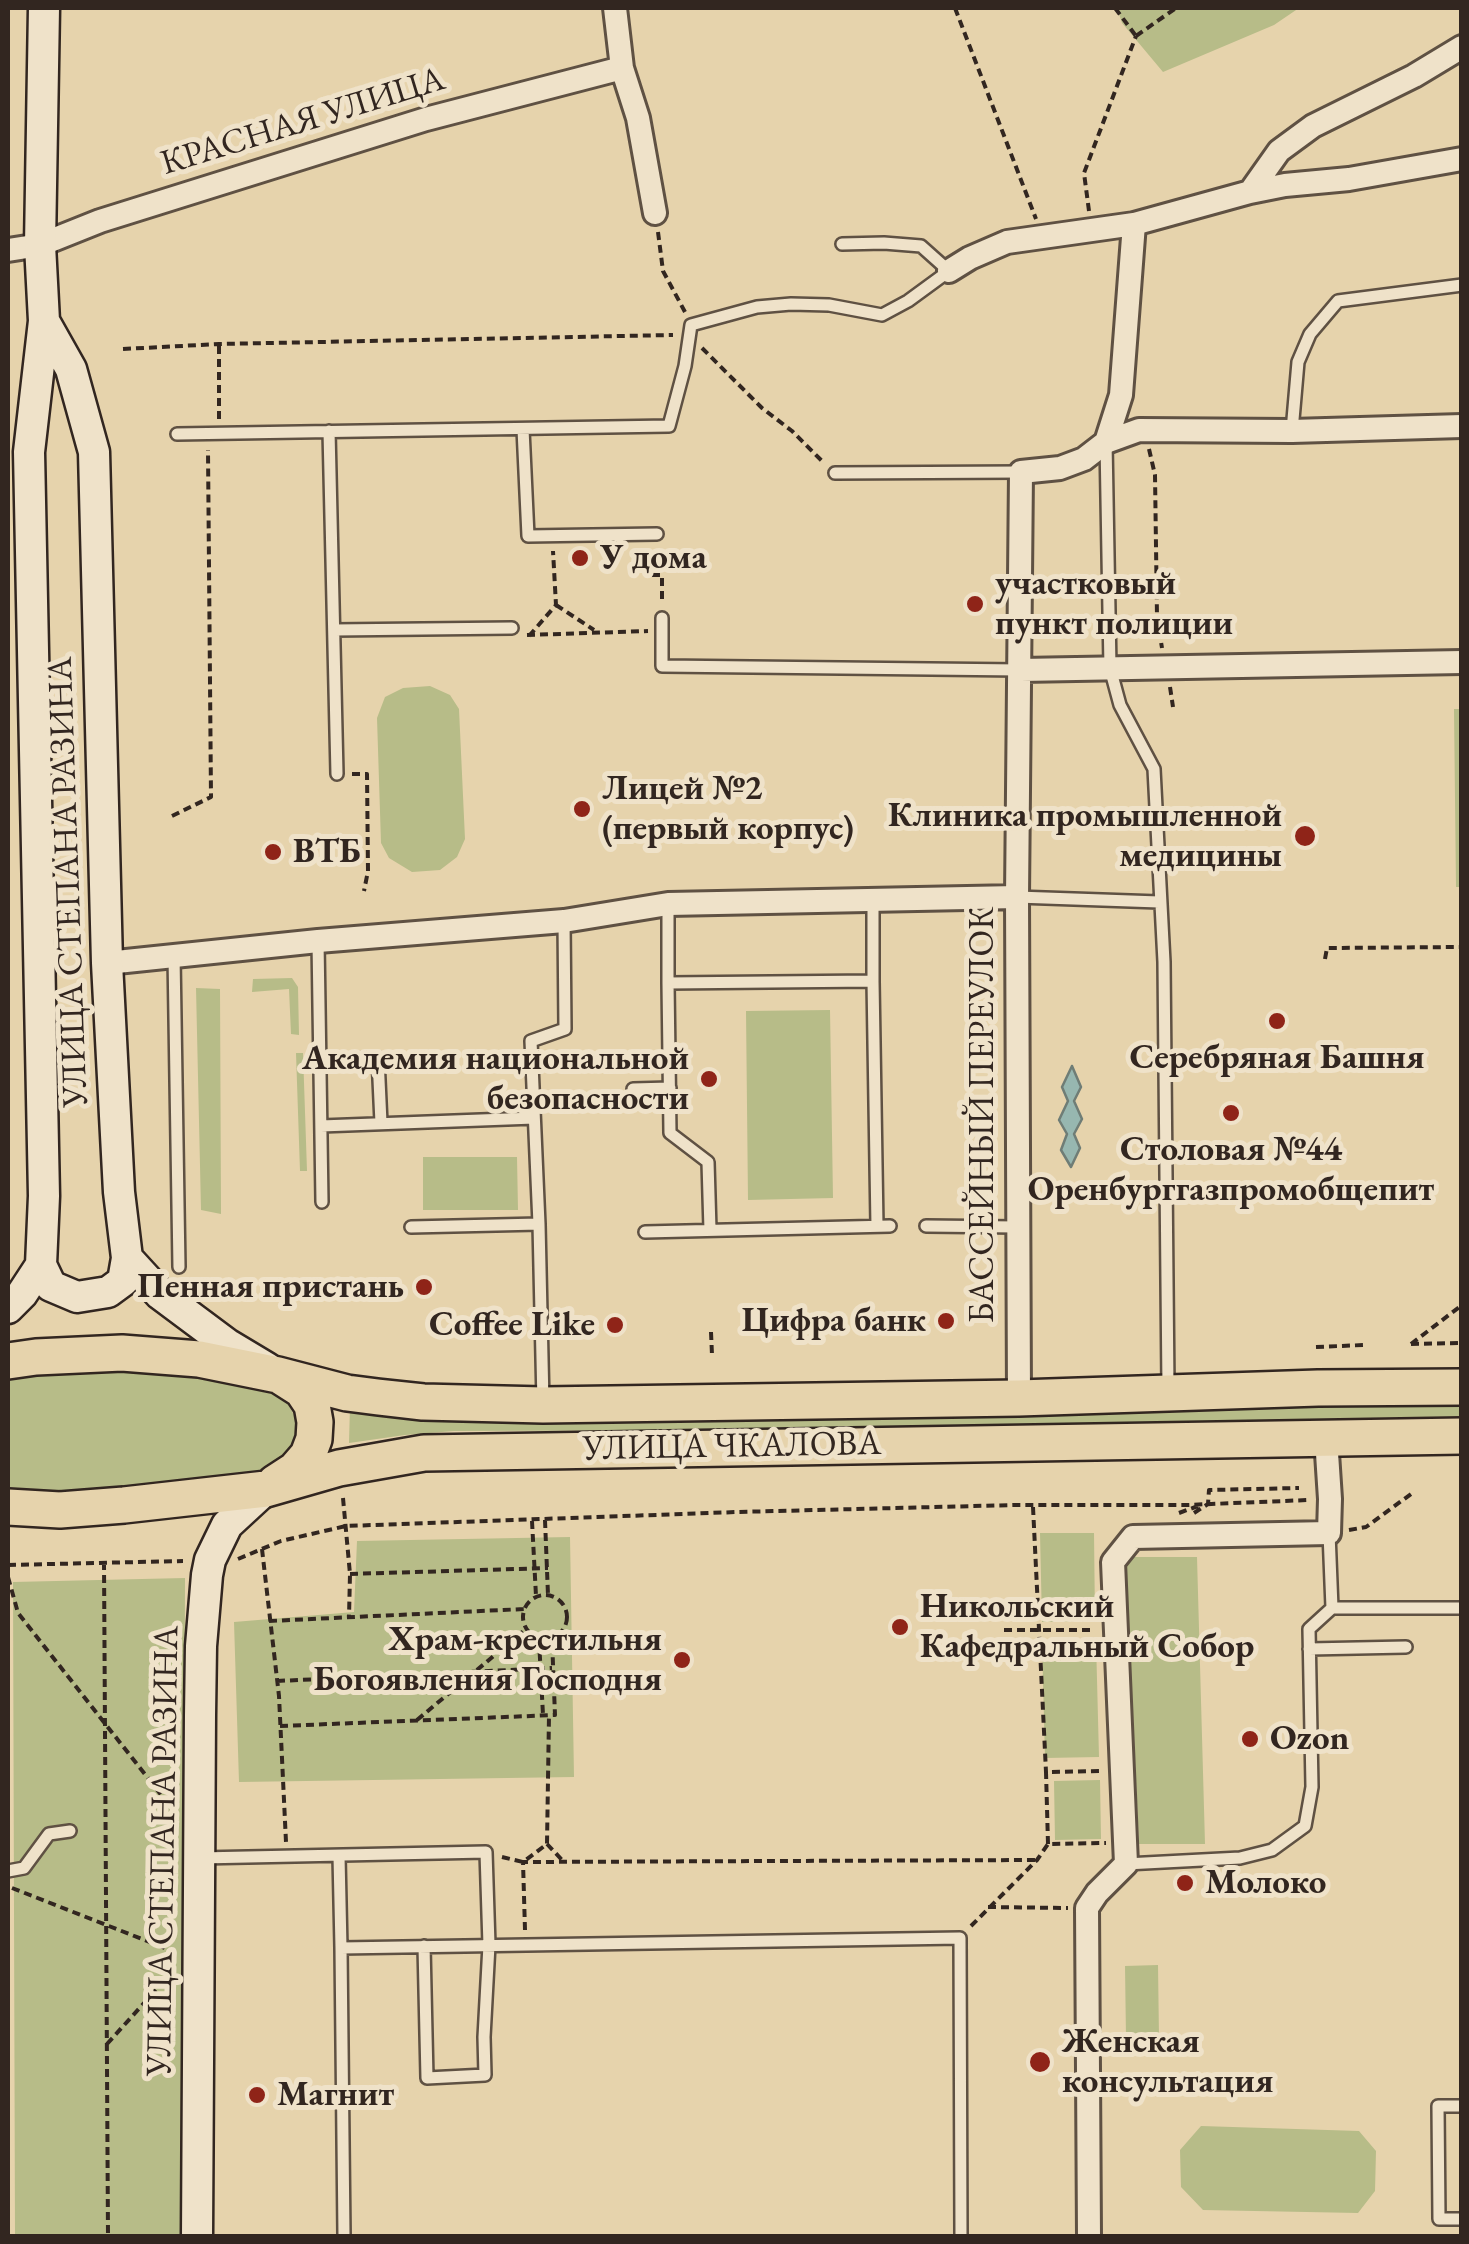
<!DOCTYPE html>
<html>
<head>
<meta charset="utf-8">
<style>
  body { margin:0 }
  #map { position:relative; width:1469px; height:2244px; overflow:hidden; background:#e6d3ac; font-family:"EB Garamond",serif }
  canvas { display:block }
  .frame { position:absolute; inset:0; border:10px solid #322620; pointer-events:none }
</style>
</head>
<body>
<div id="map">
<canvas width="1469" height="2244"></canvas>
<div class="frame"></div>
</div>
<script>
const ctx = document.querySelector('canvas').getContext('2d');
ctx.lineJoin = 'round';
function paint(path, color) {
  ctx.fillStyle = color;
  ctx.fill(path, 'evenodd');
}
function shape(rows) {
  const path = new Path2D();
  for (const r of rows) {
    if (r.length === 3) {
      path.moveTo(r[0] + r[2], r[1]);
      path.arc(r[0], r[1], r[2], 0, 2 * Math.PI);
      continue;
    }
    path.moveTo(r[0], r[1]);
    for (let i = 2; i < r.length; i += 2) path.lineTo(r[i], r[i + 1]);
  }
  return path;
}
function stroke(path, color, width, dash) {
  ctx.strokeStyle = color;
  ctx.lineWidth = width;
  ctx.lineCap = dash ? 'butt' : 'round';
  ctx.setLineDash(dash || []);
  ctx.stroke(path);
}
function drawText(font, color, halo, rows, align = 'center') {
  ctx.font = font + ' "EB Garamond",serif';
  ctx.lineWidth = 10;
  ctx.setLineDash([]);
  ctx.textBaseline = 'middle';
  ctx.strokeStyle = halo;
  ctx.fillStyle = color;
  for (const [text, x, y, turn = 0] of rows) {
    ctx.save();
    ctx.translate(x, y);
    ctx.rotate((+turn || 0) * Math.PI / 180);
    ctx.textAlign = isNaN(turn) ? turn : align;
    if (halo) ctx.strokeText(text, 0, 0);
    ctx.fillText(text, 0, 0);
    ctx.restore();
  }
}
const green = shape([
  [1117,8,1299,8,1274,25,1163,72,1122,23],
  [430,686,450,695,459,709,465,839,457,857,440,870,412,872,389,858,381,843,377,718,385,697,403,688],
  [1454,709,1462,709,1461,887,1456,887],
  [292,978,298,987,299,1035,291,1034,289,989,252,992,253,979],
  [196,988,220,989,221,1214,201,1210],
  [830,1010,833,1198,748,1200,746,1011],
  [296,1053,303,1053,307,1171,300,1171],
  [423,1157,517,1157,518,1210,423,1210],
  [120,1372,191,1374,268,1387,285,1398,294,1415,297,1430,289,1453,270,1467,248,1478,196,1486,8,1496,8,1376],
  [1462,1401,1461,1418,801,1430,454,1431,405,1435,349,1443,350,1406],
  [1040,1533,1094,1533,1095,1621,1042,1622],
  [570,1537,574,1777,239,1782,234,1622,354,1612,357,1541],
  [1133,1557,1197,1557,1205,1844,1139,1844,1126,1567],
  [185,1578,183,2236,15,2236,13,1582],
  [1096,1641,1099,1757,1045,1758,1042,1642],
  [1100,1780,1101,1839,1055,1840,1054,1781],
  [1158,1965,1159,2038,1126,2038,1125,1966],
  [1201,2126,1359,2131,1376,2151,1375,2191,1358,2213,1203,2210,1181,2187,1180,2150]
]);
const water = shape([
  [1072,1066,1081,1087,1074,1101,1082,1119,1074,1134,1080,1148,1071,1167,1061,1150,1067,1134,1059,1120,1068,1101,1062,1087,1072,1066]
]);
const path = shape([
  [955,8,1036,219],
  [1115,8,1136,36],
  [1136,36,1176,8],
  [1089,211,1084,173,1136,36],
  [658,232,663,271,685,312],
  [702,348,762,408,792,431,822,461],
  [123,349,219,344,673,335],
  [219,419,219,344],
  [1149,449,1155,475,1157,617,1162,648],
  [648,552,649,575,662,575,662,603],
  [556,605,594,630],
  [527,635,648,631],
  [529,636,556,605,553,551],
  [1170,687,1173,707],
  [352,774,367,774,368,871,364,891],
  [172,816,211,797,208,450],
  [1325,959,1327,948,1462,947],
  [711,1332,712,1355],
  [1411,1344,1462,1305],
  [1411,1344,1462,1343],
  [1316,1347,1364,1345],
  [343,1498,350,1574,349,1617],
  [1033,1507,1046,1772],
  [1179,1513,1198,1506],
  [1194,1513,1208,1504,1209,1490,1299,1488],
  [545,1520,548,1595],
  [532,1521,536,1596],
  [1349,1530,1366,1527,1411,1494],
  [262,1549,279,1696,286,1842],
  [238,1559,281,1541,346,1526,737,1512,1016,1505,1187,1505,1308,1500],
  [104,1562,108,2236],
  [8,1565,183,1561],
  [350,1574,548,1568],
  [8,1577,18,1613,166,1801,175,1815],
  [545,1617,22],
  [269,1621,524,1609],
  [1004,1630,1095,1630],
  [539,1640,543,1715],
  [277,1681,552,1668],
  [417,1720,526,1629],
  [280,1726,555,1715,552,1639],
  [547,1844,564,1862],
  [1048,1844,1046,1772,1100,1771],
  [502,1857,523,1862,547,1844,549,1715],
  [12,1888,175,1952],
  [988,1907,1068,1908],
  [971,1926,1037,1860,1048,1844,1106,1843],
  [525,1930,523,1862,1036,1860],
  [107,2044,174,1970]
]);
const lane = shape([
  [523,429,528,536,657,534],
  [329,431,337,774],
  [1292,431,1298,362,1310,334,1338,301,1462,285],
  [177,434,669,426,685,366,691,325,757,307,791,304,829,305,882,315,908,301,949,271,921,246,884,243,842,244],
  [1106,442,1110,668,1120,705,1154,769,1164,962,1168,1388],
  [835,473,1021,472],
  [662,618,662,666,1020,670],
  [334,630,512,628],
  [1017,897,1159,902],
  [668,904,668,983,873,981,873,899],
  [318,941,322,1202],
  [174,956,179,1267],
  [873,981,877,1226],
  [668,983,670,1133,708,1162,710,1230],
  [321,1061,378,1058,381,1123],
  [633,1089,670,1088],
  [321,1126,534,1118],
  [926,1226,1017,1227],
  [411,1227,539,1224],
  [645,1232,890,1226],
  [543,1403,539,1224,531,1041,565,1029,564,921],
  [1329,1533,1332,1608,1462,1608],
  [1309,1649,1406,1647],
  [339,1856,341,1948,960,1938,961,2236],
  [200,1858,486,1852,489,1945,484,2037,485,2075,427,2078,424,1946],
  [1126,1864,1240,1858,1272,1850,1305,1826,1312,1787,1309,1629,1332,1608],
  [8,1871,24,1868,49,1834,70,1831],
  [341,1948,344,2236],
  [1462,2106,1438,2106,1439,2219,1462,2219]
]);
const street = shape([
  [615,8,622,68,638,118,655,213],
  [1250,192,1279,151,1313,126,1414,76,1462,47],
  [8,250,40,245,100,221,426,119,622,68],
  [949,271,970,258,1007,242,1134,224,1250,192,1285,185,1349,179,1462,159],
  [1106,442,1139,430,1292,431,1462,426],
  [1021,670,1462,662],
  [107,963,318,941,564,921,668,904,1017,897],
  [1019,1398,1017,897,1021,472,1060,468,1084,459,1106,442,1121,395,1134,224],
  [1089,2236,1087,1908,1097,1893,1126,1864,1113,1562,1133,1537,1329,1533,1330,1499,1326,1438]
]);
const secondary = shape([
  [44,321,71,369,94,452,107,963,119,1192,127,1258,160,1294,227,1344,267,1368],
  [41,1265,51,1286,77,1297,108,1292,123,1281,127,1258],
  [8,1308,22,1294,41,1265,44,1196,29,452,44,321,40,245,44,8],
  [197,2236,200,1715,201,1646,207,1575,210,1560,227,1525,266,1489]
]);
const primary = shape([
  [8,1361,36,1357,122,1353,199,1359,278,1375,347,1393,378,1397,423,1402,543,1405,1019,1398,1318,1388,1462,1387],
  [275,1483,295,1470,308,1455,314,1439,315,1422,312,1405,302,1390,280,1376],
  [8,1507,60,1510,124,1505,266,1489,339,1468,424,1453,1462,1436]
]);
const markers = [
  [580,558,10,"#8f2418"],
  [975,604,10,"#8f2418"],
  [582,809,10,"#8f2418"],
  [1305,836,12,"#8f2418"],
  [273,852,10,"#8f2418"],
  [1277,1021,10,"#8f2418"],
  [709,1079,10,"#8f2418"],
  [1231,1113,10,"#8f2418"],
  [424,1287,10,"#8f2418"],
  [946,1321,10,"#8f2418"],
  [615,1325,10,"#8f2418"],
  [900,1627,10,"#8f2418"],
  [682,1660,10,"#8f2418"],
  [1250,1739,10,"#8f2418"],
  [1185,1883,10,"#8f2418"],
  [1040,2062,12,"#8f2418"],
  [257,2095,10,"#8f2418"]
];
const streetNames = [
  ["КРАСНАЯ УЛИЦА",303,122,-17],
  ["УЛИЦА СТЕПАНА РАЗИНА",69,882,-92],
  ["БАССЕЙНЫЙ ПЕРЕУЛОК",983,1115,-90],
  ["УЛИЦА ЧКАЛОВА",732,1447,-1],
  ["УЛИЦА СТЕПАНА РАЗИНА",164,1851,-89]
];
const poiNames = [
  ["У дома",600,558],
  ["участковый",995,584],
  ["пункт полиции",995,624],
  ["Лицей №2",602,789],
  ["(первый корпус)",602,829],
  ["Клиника промышленной",1282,816,"right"],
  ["медицины",1282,856,"right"],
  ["ВТБ",293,852],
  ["Серебряная Башня",1277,1058,"center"],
  ["Академия национальной",689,1059,"right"],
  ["безопасности",689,1099,"right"],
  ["Столовая №44",1231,1150,"center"],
  ["Оренбурггазпромобщепит",1231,1190,"center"],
  ["Пенная пристань",404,1287,"right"],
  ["Цифра банк",926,1321,"right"],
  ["Coffee Like",595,1325,"right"],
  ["Никольский",920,1607],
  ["Кафедральный Собор",920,1647],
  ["Храм-крестильня",662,1640,"right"],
  ["Богоявления Господня",662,1680,"right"],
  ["Ozon",1270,1739],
  ["Молоко",1205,1883],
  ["Женская",1062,2042],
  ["консультация",1062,2082],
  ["Магнит",277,2095]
];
paint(green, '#b7bc88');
paint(water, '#97b7b0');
stroke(water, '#6f7d76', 2.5);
stroke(lane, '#5f5143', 16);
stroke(street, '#5f5143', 28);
stroke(secondary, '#322620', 35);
stroke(primary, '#322620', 40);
stroke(path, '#322620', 4, [8, 5]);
stroke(lane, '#efe2c9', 11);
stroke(street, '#efe2c9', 22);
stroke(secondary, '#efe2c9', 30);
stroke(primary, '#e6d3ac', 35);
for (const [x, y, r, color] of markers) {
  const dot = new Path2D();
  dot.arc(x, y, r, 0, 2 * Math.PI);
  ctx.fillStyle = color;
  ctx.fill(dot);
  stroke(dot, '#efe2c9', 4);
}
drawText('35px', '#322620', '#efe2c9', streetNames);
drawText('bold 35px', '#322620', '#efe2c9', poiNames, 'left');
</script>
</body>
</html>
